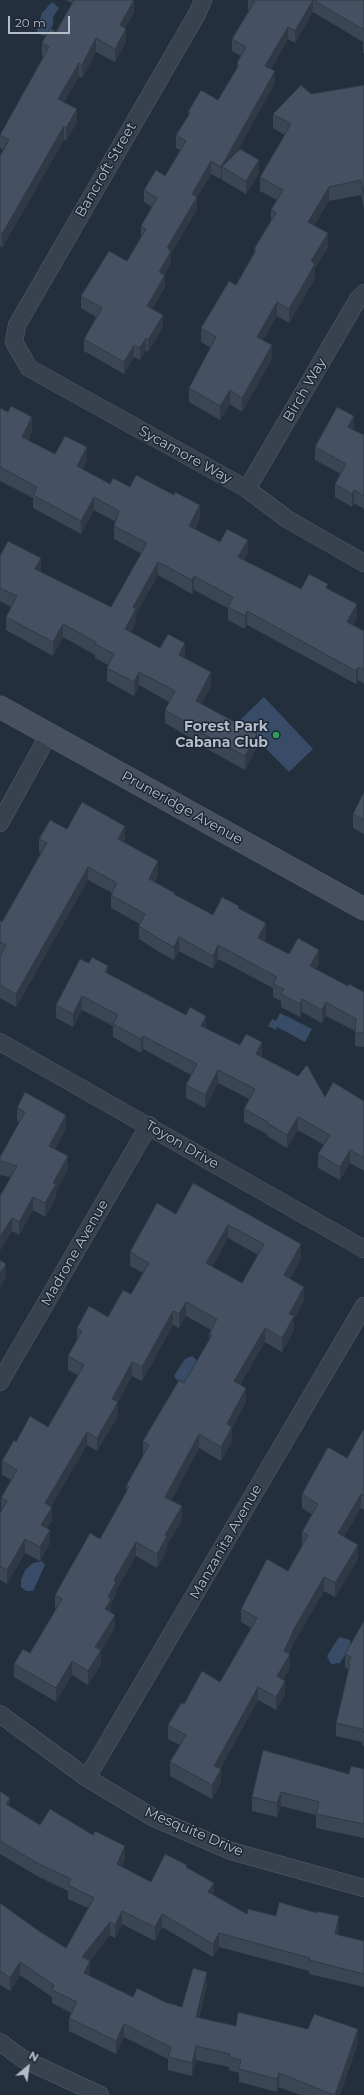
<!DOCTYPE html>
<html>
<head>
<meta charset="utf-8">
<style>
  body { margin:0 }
  #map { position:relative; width:364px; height:2095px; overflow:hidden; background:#242f3e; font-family:Montserrat,sans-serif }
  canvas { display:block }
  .north { position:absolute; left:8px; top:2047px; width:40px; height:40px; -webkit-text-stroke:3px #1d2633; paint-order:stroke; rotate:29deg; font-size:11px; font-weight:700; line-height:16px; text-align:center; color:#b4bcc9 }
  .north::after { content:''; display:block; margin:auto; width:14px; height:18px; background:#b4bcc9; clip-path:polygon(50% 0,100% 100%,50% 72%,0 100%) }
  .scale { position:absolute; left:8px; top:16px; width:62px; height:18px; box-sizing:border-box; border:2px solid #b4bcc9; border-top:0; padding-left:5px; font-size:12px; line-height:14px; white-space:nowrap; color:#b4bcc9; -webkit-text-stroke:3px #1d2633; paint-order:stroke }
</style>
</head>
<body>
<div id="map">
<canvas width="364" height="2095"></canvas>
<div class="north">N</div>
<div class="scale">20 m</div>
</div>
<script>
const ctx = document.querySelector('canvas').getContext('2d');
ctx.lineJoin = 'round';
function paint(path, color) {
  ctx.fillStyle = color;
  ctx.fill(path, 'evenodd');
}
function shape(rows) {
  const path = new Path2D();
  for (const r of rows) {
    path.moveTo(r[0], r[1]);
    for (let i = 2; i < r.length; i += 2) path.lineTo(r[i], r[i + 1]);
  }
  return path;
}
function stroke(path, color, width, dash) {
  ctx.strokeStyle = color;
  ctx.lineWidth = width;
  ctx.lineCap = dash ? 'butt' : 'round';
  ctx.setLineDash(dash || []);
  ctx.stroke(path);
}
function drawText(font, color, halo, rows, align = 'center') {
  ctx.font = font + ' Montserrat,sans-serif';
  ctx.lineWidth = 3;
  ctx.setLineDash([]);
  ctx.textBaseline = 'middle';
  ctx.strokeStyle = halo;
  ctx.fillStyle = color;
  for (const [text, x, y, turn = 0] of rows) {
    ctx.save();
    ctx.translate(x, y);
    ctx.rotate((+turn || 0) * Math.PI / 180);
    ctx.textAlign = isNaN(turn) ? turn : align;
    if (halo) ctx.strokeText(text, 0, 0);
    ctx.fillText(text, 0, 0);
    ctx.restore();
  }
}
const water = shape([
  [52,2,59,8,53,17,53,25,50,29,51,33,43,36,37,32,38,25,42,13],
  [264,697,313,749,289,772,239,721],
  [280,1013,312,1029,305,1042,277,1027,276,1030,268,1026,272,1019,276,1021],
  [192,1356,200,1363,181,1385,174,1376,185,1359],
  [42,1561,45,1565,33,1591,26,1591,21,1587,21,1580,25,1570,33,1563],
  [339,1637,350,1640,350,1647,340,1663,331,1664,327,1656]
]);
const minor = shape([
  [203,0,197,14,17,325,14,342,29,368,247,489,287,519,364,563],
  [247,489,358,299,364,293],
  [0,823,49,734],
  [0,1042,364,1249],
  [0,1382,149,1125],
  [0,1714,87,1778,154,1818,231,1851,364,1888],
  [87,1778,364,1306],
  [0,2042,23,2059,100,2095]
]);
const secondary = shape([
  [0,707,364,909]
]);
const wall = shape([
  [66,0,134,0,134,13,125,28,126,42,115,62,96,52,82,78,79,76,64,102,77,122,66,141,64,140,2,248,0,246,0,156,3,150,0,148,0,135,43,57,42,56,42,43,56,32,72,3],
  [248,0,364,0,364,54,363,53,363,42,313,12,295,43,288,39,271,69,275,83,236,153,259,173,246,194,222,180,222,178,221,179,211,174,197,197,197,209,171,254,171,263,164,275,165,287,152,309,163,327,148,352,146,350,140,360,134,357,124,374,84,351,84,339,96,317,81,308,81,296,127,261,141,237,141,226,152,207,144,202,144,190,165,176,180,150,176,148,176,135,188,116,188,112,218,100,237,68,237,63,241,56,232,51,232,39,249,10,248,10],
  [364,85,364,209,361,195,329,201,314,225,328,247,315,268,315,278,289,323,277,316,263,340,272,359,242,412,230,404,220,420,189,402,189,388,211,348,201,342,201,328,236,285,254,255,254,249,271,220,271,210,277,200,260,191,260,177,285,135,273,128,273,114,311,94],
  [0,408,32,431,28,440,55,454,87,461,82,469,110,484,130,487,200,518,195,529,220,542,248,553,244,560,301,589,328,588,357,617,353,625,364,631,364,684,358,680,356,684,247,625,245,629,228,620,228,608,194,590,192,594,158,575,136,614,136,622,131,632,160,648,185,657,184,658,211,686,201,704,257,747,245,770,194,742,194,740,165,723,165,710,169,702,139,685,134,696,107,681,107,668,108,665,95,658,95,655,63,637,53,656,6,630,6,617,11,607,0,601,0,556,41,572,111,607,142,554,114,539,114,526,116,522,94,510,81,534,33,508,33,498,0,481],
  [354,429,354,430,364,435,364,509,354,503,352,507,335,497,335,484,341,474,315,460,315,447],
  [364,792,364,834,353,828,353,814],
  [67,829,125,839,123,842,158,875,155,882,175,895,213,915,239,909,266,937,264,941,289,954,319,963,316,969,348,986,364,992,364,1047,355,1046,355,1031,326,1016,322,1023,302,1012,300,1017,281,1007,281,1001,273,997,273,988,218,959,213,969,179,951,174,960,159,952,139,939,139,926,140,924,111,908,111,895,112,893,88,880,16,1007,0,998,0,957,1,955,0,955,0,921,2,922,41,853,39,852,39,839],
  [108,974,206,1028,240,1045,262,1055,261,1057,325,1097,364,1101,364,1171,350,1163,340,1180,318,1168,318,1154,324,1145,298,1130,287,1148,267,1136,267,1134,244,1122,244,1109,249,1099,218,1083,205,1108,186,1098,186,1085,191,1075,143,1049,141,1053,113,1037,113,1026,82,1010,73,1027,56,1018,56,1005],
  [17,1108,66,1129,55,1149,68,1169,56,1191,56,1198,45,1217,33,1210,19,1235,12,1231,10,1177,0,1175,0,1157,20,1123,17,1121],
  [193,1183,301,1258,290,1279,304,1301,294,1319,294,1330,282,1352,265,1342,240,1385,246,1402,232,1428,232,1441,221,1461,199,1448,171,1500,182,1520,167,1545,167,1550,157,1568,136,1556,116,1590,116,1595,111,1604,111,1613,115,1628,101,1651,101,1664,88,1685,72,1675,56,1702,14,1677,14,1664,30,1653,56,1609,55,1608,55,1595,100,1539,126,1492,126,1486,143,1455,143,1441,184,1383,209,1341,209,1334,211,1330,186,1316,179,1328,173,1325,142,1381,132,1376,118,1402,118,1416,97,1451,87,1445,51,1506,52,1521,47,1528,50,1543,40,1561,25,1553,7,1584,0,1580,0,1581,0,1513,1,1511,1,1498,11,1480,2,1475,2,1461,16,1442,48,1427,78,1375,68,1370,68,1356,77,1340,77,1328,108,1317,131,1294,143,1273,130,1266,130,1252,176,1214],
  [228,1238,258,1255,242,1283,212,1267],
  [364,1430,364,1510,361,1508,344,1536,358,1559,335,1597,324,1591,294,1642,289,1654,290,1668,283,1680,285,1694,276,1710,258,1700,220,1769,221,1783,212,1799,170,1776,170,1762,180,1745,168,1739,168,1725,184,1704,220,1682,251,1628,241,1622,241,1609,288,1571,302,1546,302,1532,312,1514,302,1508,302,1494,347,1458],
  [364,1621,364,1746,362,1745,362,1742,336,1736,336,1723,348,1674,348,1669,345,1667,345,1654],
  [364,1769,364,1838,316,1828,316,1815,281,1806,277,1817,252,1811,252,1797,349,1774],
  [0,1791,10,1806,40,1825,125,1859,122,1867,151,1882,187,1868,214,1895,247,1914,276,1916,339,1929,338,1935,364,1941,364,1987,309,1974,309,1971,219,1947,213,1957,162,1927,155,1941,122,1924,115,1938,110,1935,90,1961,90,1974,89,1976,133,1997,165,2002,182,2007,207,1985,199,2018,236,2026,358,2042,340,2095,300,2095,279,2087,277,2092,239,2082,239,2073,229,2070,229,2067,196,2060,192,2076,168,2070,168,2059,124,2037,116,2054,69,2031,69,2018,71,2013,52,2003,52,1997,20,1975,10,1991,0,1985,0,1903,39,1931,66,1948,88,1908,68,1899,68,1891,39,1877,0,1854]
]);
const shadedWall = shape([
  [134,0,134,13,120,38,120,25],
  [313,0,313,12,295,43,295,31],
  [288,27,288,39,265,78,265,66],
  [126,29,126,42,115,62,115,49],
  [96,38,96,52,82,78,82,65],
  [79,63,79,76,58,112,58,99],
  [275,71,275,83,227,170,222,167,222,178,221,179,221,167],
  [77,109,77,122,66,141,66,128],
  [64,126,64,140,2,248,2,234],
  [259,160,259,173,246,194,246,181],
  [211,161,211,174,197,197,197,209,171,254,171,263,159,284,159,272,167,248,192,194],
  [329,187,329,201,308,236,308,222],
  [328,233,328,247,315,268,315,278,289,323,289,309,311,261],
  [165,275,165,287,147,318,147,306],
  [277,302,277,316,257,351,257,337],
  [163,315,163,327,148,352,148,340],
  [146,338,146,350,140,360,140,348],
  [134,345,134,357,124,374,124,362],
  [272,345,272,359,242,412,242,398],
  [230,390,230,404,220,420,220,406],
  [354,416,354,429,348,439,348,427],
  [32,417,32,431,22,450,22,437],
  [87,447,87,461,77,479,77,466],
  [354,490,354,503,352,507,352,494],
  [94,497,94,510,81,534,81,521],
  [200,505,200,518,189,539,189,526],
  [248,540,248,553,238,570,238,557],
  [41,558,41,572,35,569],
  [158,562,158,575,136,614,136,622,125,643,125,629,133,607],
  [194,576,194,590,192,594,192,580],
  [357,604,357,617,347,636,347,622],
  [247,611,247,625,245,629,245,616],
  [63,624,63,637,53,656,53,642],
  [185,643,185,657,179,668,179,655],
  [358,667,358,680,356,684,356,671],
  [139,672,139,685,134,696,134,682],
  [211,672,211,686,196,714,196,701],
  [257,734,257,747,245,770,245,756],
  [125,826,125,839,118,853,118,839],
  [158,861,158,875,149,892,149,879],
  [88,867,88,880,16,1007,16,994],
  [266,923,266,937,258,951,258,938],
  [179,937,179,951,174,960,174,947],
  [218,945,218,959,213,969,213,956],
  [319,950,319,963,310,979,310,966],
  [108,966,108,979,105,972],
  [82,996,82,1010,73,1027,73,1014],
  [302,999,302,1012,300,1017,300,1004],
  [326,1002,326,1016,322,1023,322,1010],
  [206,1016,206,1029,201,1026],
  [143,1036,143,1049,141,1053,141,1039],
  [262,1042,262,1055,256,1068,256,1054],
  [218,1070,218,1083,205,1108,205,1095],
  [66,1115,66,1129,49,1159,49,1146],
  [298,1117,298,1130,287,1148,287,1135],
  [350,1150,350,1163,340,1180,340,1167],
  [68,1156,68,1169,56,1191,56,1198,45,1217,45,1203,53,1183],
  [33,1197,33,1210,19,1235,19,1222],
  [12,1218,12,1231,0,1251,0,1237],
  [228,1225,228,1238,206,1277,206,1263],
  [301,1244,301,1258,284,1289,284,1275],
  [6,1264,6,1277,0,1288,0,1274],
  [304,1287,304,1301,294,1319,294,1330,282,1352,282,1338,289,1314],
  [186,1302,186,1316,179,1328,179,1314],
  [173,1311,173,1325,142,1381,142,1367],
  [265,1328,265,1342,234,1395,234,1381],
  [132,1362,132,1376,118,1402,118,1416,97,1451,97,1438,112,1399],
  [246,1388,246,1402,232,1428,232,1441,221,1461,221,1447,227,1424],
  [87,1432,87,1445,45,1517,45,1503],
  [199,1434,199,1448,165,1510,165,1497],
  [361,1494,361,1508,338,1546,338,1533],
  [182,1506,182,1520,167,1545,167,1550,157,1568,157,1554,165,1535],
  [52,1507,52,1521,41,1539,41,1525],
  [50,1530,50,1543,40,1561,40,1547],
  [25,1539,25,1553,7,1584,7,1570],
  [136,1542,136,1556,116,1590,116,1595,111,1604,111,1612,105,1623,105,1609,108,1597,114,1580],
  [358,1545,358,1559,335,1597,335,1583],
  [324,1577,324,1591,294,1642,284,1664,284,1651,294,1629],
  [115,1615,115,1628,101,1651,101,1664,88,1685,88,1671,95,1647],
  [290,1654,290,1668,277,1690,277,1676],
  [72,1661,72,1675,56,1702,56,1688],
  [285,1681,285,1694,276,1710,276,1697],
  [258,1687,258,1700,214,1779,214,1766],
  [221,1769,221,1783,212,1799,212,1785],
  [281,1792,281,1806,277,1817,277,1803],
  [10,1798,10,1811,6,1804],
  [125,1846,125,1859,117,1877,117,1864],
  [214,1883,214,1897,208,1892],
  [122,1911,122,1924,115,1938,115,1925],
  [162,1914,162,1927,155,1941,155,1927],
  [339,1916,339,1929,335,1947,335,1934],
  [110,1922,110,1935,82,1970,82,1957],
  [219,1933,219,1947,213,1957,213,1944],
  [90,1961,90,1974,84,1986,84,1973],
  [20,1962,20,1975,10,1991,10,1978],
  [207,1972,207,1985,196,2030,196,2017],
  [124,2024,124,2037,116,2054,116,2041],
  [358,2029,358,2042,340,2095,335,2095],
  [196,2046,196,2060,192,2076,192,2063],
  [279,2073,279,2087,277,2092,277,2079]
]);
const building = shape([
  [74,0,134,0,120,25,126,29,115,49,96,38,82,65,79,63,58,99,77,109,66,128,64,126,2,234,0,233,0,156,9,140,0,135,49,47,42,43,50,28,56,32,74,0],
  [252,0,364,0,364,30,313,0,295,31,288,27,265,66,275,71,221,167,211,161,192,194,197,197,167,248,171,251,159,272,165,275,147,306,163,315,148,340,146,338,140,348,134,345,124,362,84,339,102,308,81,296,109,251,127,261,146,229,141,226,157,198,144,190,156,170,165,176,186,141,176,135,190,113,188,112,201,90,218,100,239,65,237,63,246,47,232,39,255,1,252,0],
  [301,85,311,94,364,85,364,195,361,180,329,187,308,222,328,233,311,261,315,264,289,309,277,302,257,337,272,345,242,398,230,390,220,406,189,388,216,337,201,328,229,281,236,285,256,250,254,249,276,213,271,210,283,190,260,177,291,124,273,114,301,85],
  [240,149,259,160,246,181,222,167,240,149],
  [11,406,32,417,22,437,55,454,65,436,87,447,77,466,110,484,113,478,130,487,136,475,174,495,175,492,200,505,189,526,220,542,227,529,248,540,238,557,301,589,309,574,328,584,326,588,357,604,347,622,364,631,364,670,358,667,356,671,247,611,245,616,228,607,233,597,194,576,192,580,158,562,133,607,136,609,125,629,160,648,168,634,185,643,179,655,211,672,196,701,257,734,245,756,194,729,195,727,165,710,175,691,139,672,134,682,107,668,114,654,95,644,96,642,63,624,53,642,6,617,17,596,0,588,0,556,8,541,41,558,35,569,111,607,147,543,114,526,119,511,94,497,81,521,33,495,37,487,0,467,0,408,8,412,11,406],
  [337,407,354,416,348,427,364,435,364,496,354,490,352,494,335,484,346,464,315,447,337,407],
  [364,792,364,820,353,814,364,792],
  [82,802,125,826,118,839,158,861,149,879,175,893,174,894,213,915,222,897,239,906,238,908,266,923,258,938,289,954,298,938,319,950,310,966,348,986,349,984,364,992,364,1033,355,1033,356,1019,326,1002,322,1010,302,999,300,1004,281,994,284,989,273,984,277,977,218,945,213,956,179,937,174,947,159,939,139,926,145,914,111,895,117,883,88,867,16,994,0,985,0,957,6,945,0,942,0,921,2,922,47,843,39,839,50,820,67,829,82,802],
  [92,957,108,966,105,972,186,1015,190,1007,206,1016,201,1026,240,1045,246,1034,262,1042,256,1054,298,1076,307,1065,325,1097,333,1082,364,1101,364,1158,350,1150,340,1167,318,1154,330,1135,298,1117,287,1135,267,1123,268,1122,244,1109,255,1089,218,1070,205,1095,186,1085,197,1064,143,1036,141,1039,113,1024,118,1015,82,996,73,1014,56,1005,80,959,89,963,92,957],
  [25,1092,66,1115,49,1146,68,1156,53,1183,56,1184,45,1203,33,1197,19,1222,12,1218,0,1237,0,1196,17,1166,0,1161,0,1157,25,1112,17,1108,25,1092],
  [193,1183,301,1244,284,1275,304,1287,289,1314,294,1316,282,1338,265,1328,234,1381,246,1388,227,1424,232,1427,221,1447,199,1434,165,1497,182,1506,165,1535,167,1536,157,1554,136,1542,114,1580,116,1582,108,1597,111,1599,105,1609,115,1615,95,1647,101,1650,88,1671,72,1661,56,1688,14,1664,23,1649,30,1653,62,1599,55,1595,90,1533,100,1539,129,1487,126,1486,149,1445,143,1441,179,1380,184,1383,212,1335,209,1334,217,1319,186,1302,179,1314,173,1311,142,1367,132,1362,112,1399,118,1402,97,1438,87,1432,45,1503,52,1507,41,1525,50,1530,40,1547,25,1539,7,1570,0,1566,0,1567,0,1513,7,1501,1,1498,17,1470,2,1461,14,1440,16,1442,30,1416,48,1427,84,1365,68,1356,82,1331,77,1328,89,1306,108,1317,123,1290,131,1294,149,1263,130,1252,157,1203,176,1214,193,1183],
  [228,1225,264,1244,242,1283,206,1263,228,1225],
  [0,1260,6,1264,0,1274,0,1260],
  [363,1430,364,1430,364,1496,361,1494,338,1533,358,1545,335,1583,324,1577,294,1629,284,1651,290,1654,277,1676,285,1681,276,1697,258,1687,214,1766,221,1769,212,1785,170,1762,186,1735,168,1725,181,1703,184,1704,202,1671,220,1682,257,1618,241,1609,267,1559,288,1571,308,1535,302,1532,318,1504,302,1494,328,1447,347,1458,363,1430],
  [364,1621,364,1732,362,1732,362,1729,336,1723,350,1664,348,1663,351,1657,345,1654,364,1621],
  [263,1750,349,1774,351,1766,364,1769,364,1824,316,1814,319,1802,281,1792,277,1803,252,1797,263,1750],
  [0,1791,10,1798,6,1804,40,1825,50,1809,93,1835,95,1831,125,1846,117,1864,151,1882,165,1854,187,1865,186,1867,214,1883,208,1892,247,1914,248,1909,276,1916,279,1902,317,1913,317,1911,339,1916,335,1934,364,1941,364,1974,309,1960,310,1958,219,1933,213,1944,162,1914,155,1927,122,1911,115,1925,110,1922,82,1957,90,1961,84,1973,133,1997,137,1988,165,2002,182,2007,193,1968,207,1972,196,2017,236,2026,238,2012,308,2029,314,2014,358,2029,335,2095,334,2095,279,2073,277,2079,239,2069,241,2060,229,2057,230,2054,196,2046,192,2063,168,2057,171,2047,124,2024,116,2041,69,2018,77,2002,52,1990,54,1985,20,1962,10,1978,0,1971,0,1903,39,1931,66,1948,94,1898,68,1885,71,1879,39,1864,0,1841,0,1791]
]);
const markers = [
  [276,735,4,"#2e9e5b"]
];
const streetNames = [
  ["Bancroft Street",106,170,-60],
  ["Birch Way",305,390,-60],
  ["Sycamore Way",185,455,29],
  ["Pruneridge Avenue",182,808,29],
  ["Toyon Drive",182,1145,30],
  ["Madrone Avenue",75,1253,-60],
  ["Manzanita Avenue",226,1542,-60],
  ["Mesquite Drive",194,1832,23]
];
const poiNames = [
  ["Forest Park",268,727],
  ["Cabana Club",268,743]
];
paint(water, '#394c67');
stroke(minor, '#565f6c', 18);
stroke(secondary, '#565f6c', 23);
stroke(minor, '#38414e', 17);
stroke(secondary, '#465061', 22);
paint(wall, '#3b4654');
paint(shadedWall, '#303945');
paint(building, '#455162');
stroke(building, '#303945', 1);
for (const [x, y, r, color] of markers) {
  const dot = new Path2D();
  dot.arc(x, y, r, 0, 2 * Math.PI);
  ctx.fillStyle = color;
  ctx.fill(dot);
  stroke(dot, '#1d2633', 1.5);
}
drawText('14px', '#b4bcc9', '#1d2633', streetNames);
drawText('bold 14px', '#b4bcc9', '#1d2633', poiNames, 'right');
</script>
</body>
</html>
